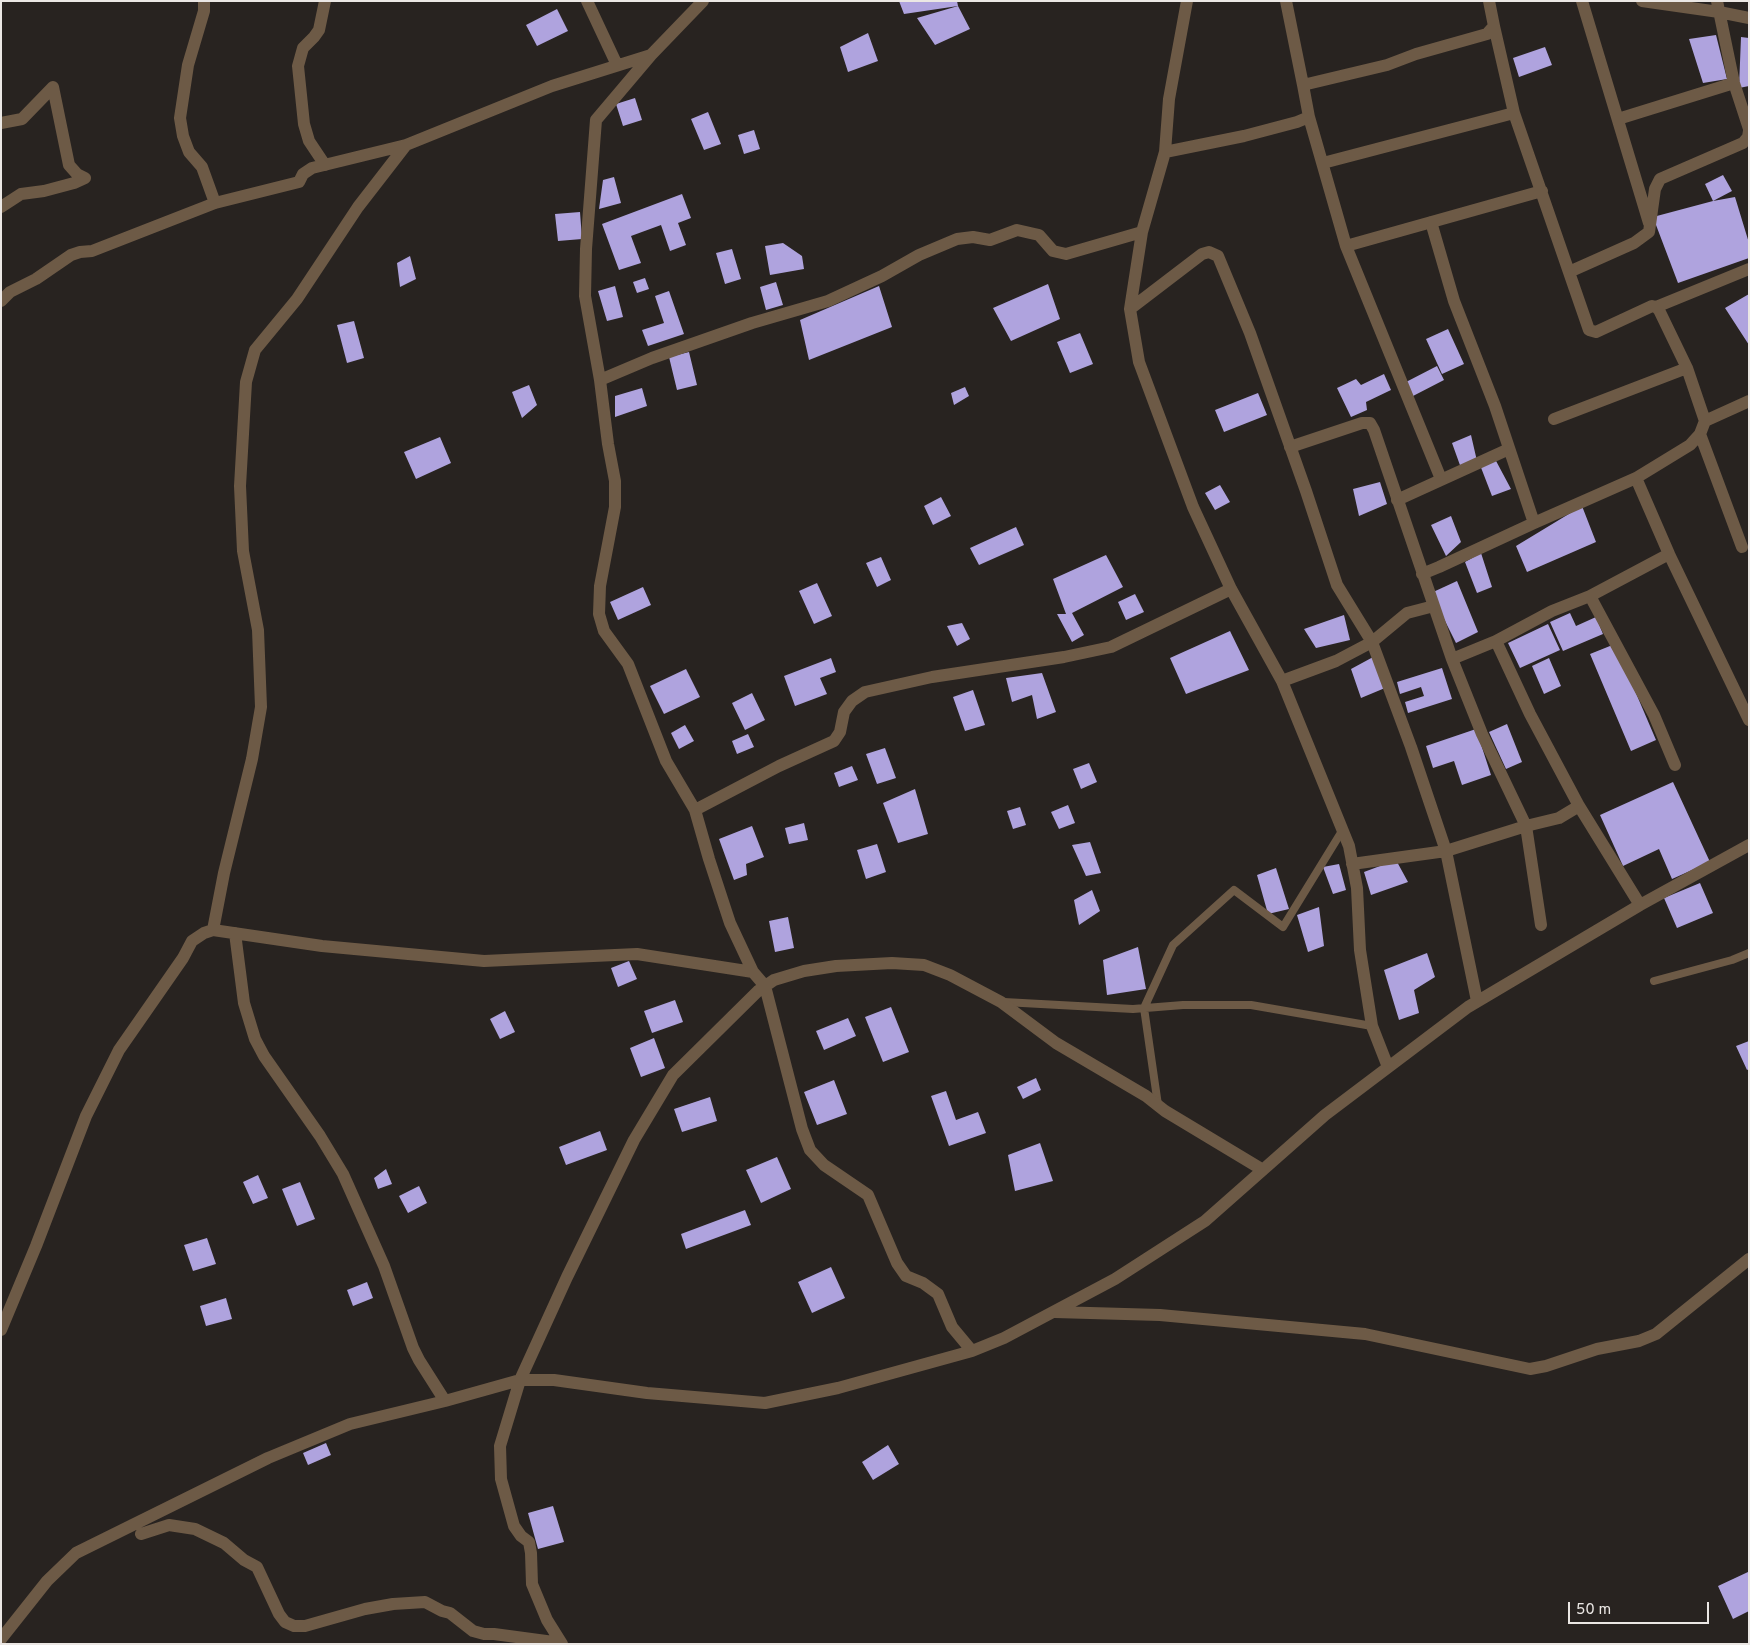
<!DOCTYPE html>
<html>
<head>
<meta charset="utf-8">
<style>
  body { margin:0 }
  #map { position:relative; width:1750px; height:1645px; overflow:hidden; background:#282320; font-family:Overpass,sans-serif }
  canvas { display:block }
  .frame { position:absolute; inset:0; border:2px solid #ebe7e4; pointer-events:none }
  .scale { position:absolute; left:1568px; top:1602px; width:141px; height:22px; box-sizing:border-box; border:2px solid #ebe7e4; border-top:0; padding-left:6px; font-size:15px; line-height:18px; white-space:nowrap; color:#ebe7e4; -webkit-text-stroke:4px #282320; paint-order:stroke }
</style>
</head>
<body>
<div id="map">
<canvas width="1750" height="1645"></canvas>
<div class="frame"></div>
<div class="scale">50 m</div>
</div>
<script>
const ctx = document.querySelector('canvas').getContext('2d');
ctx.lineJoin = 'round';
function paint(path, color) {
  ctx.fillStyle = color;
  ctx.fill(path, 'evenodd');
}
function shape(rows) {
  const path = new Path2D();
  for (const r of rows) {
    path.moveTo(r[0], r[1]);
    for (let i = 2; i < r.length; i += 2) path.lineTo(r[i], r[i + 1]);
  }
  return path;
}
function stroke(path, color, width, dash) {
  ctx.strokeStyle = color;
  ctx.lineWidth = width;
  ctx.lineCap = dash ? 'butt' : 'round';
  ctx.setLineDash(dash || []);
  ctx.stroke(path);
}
const building = shape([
  [899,1,957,1,958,6,904,14],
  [958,6,970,29,935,45,917,18],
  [557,9,568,31,537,46,526,25],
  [868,33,878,61,848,72,840,47],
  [1716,35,1727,79,1703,83,1689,39],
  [1741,37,1749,38,1749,86,1739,88],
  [1545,47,1552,65,1519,77,1513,58],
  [635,98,642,120,623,126,616,104],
  [708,112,721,144,704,150,691,119],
  [754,130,760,149,744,154,738,135],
  [1723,175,1732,191,1713,201,1705,184],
  [614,177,621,203,599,209,603,180],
  [682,194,691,218,678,223,686,245,670,251,661,225,631,236,641,263,619,270,602,224],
  [1735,197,1749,243,1749,258,1678,283,1653,217,1713,201],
  [580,212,582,239,558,241,555,214],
  [783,243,802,256,804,269,770,275,765,246],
  [732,249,741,279,725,284,716,253],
  [410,256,416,279,400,287,397,263],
  [645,278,649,289,637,293,633,282],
  [776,282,783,305,766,310,760,287],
  [1048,284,1060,319,1011,341,993,308],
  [615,286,623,317,607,321,598,291],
  [879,286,892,327,809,360,800,320],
  [669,291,684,334,648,346,642,330,664,323,655,296],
  [1749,294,1749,345,1725,308],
  [354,321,364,358,347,363,337,325],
  [1448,329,1464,364,1442,374,1426,339],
  [1080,333,1093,364,1070,373,1057,342],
  [689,352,697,385,677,390,669,357],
  [1437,366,1444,380,1413,396,1406,382],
  [1384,374,1391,390,1366,402,1367,410,1351,417,1337,388,1356,379,1361,385],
  [529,385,537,405,522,418,512,392],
  [965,387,969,396,954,405,951,393],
  [642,388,647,406,615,417,615,396],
  [1258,393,1267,415,1224,432,1215,410],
  [1471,435,1477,461,1461,468,1452,443],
  [440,437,451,463,416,479,404,452],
  [1495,459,1511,489,1492,496,1480,465],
  [1380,482,1387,504,1359,516,1353,489],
  [1220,485,1230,502,1215,510,1205,493],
  [941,497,951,516,933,525,924,506],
  [1582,506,1596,542,1527,572,1516,546],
  [1451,516,1461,542,1446,556,1431,525],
  [1016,527,1024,545,979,565,970,548],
  [1481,553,1492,587,1477,593,1465,562],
  [1106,555,1123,587,1072,613,1084,635,1072,642,1057,614,1066,614,1053,579],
  [881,557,891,580,877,587,866,563],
  [1457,581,1478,632,1456,643,1431,593],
  [817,583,832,616,814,624,799,591],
  [643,587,651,605,618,620,610,602],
  [1135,594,1144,612,1126,620,1118,602],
  [1570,613,1576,626,1596,617,1603,634,1563,651,1550,622],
  [1344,615,1350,640,1316,648,1304,629],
  [962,623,970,639,957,646,947,626],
  [1548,624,1560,650,1520,668,1508,643],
  [1230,631,1249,670,1186,694,1170,658],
  [1615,644,1656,740,1631,751,1590,654],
  [1375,656,1385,688,1361,698,1351,669],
  [831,658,836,672,820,678,827,694,795,706,784,676],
  [1549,658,1561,686,1544,694,1532,666],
  [1442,668,1452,699,1408,713,1405,702,1424,696,1421,687,1400,694,1397,682],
  [686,669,700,697,664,714,650,686],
  [1042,673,1056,712,1037,719,1032,695,1012,702,1006,678],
  [973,690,985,725,965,731,953,697],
  [752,693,765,720,745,730,732,703],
  [1507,724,1522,762,1506,769,1489,732],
  [685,725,694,741,679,749,671,733],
  [1476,729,1491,775,1462,785,1454,761,1433,768,1426,746],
  [748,734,754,747,737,754,732,741],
  [885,748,896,778,877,784,866,754],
  [1089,763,1097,782,1081,789,1073,769],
  [852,766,858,780,839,787,834,773],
  [1673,782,1710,862,1672,879,1659,849,1623,866,1600,815],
  [915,789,928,834,898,843,883,803],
  [1068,805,1075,823,1059,829,1051,812],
  [1020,807,1026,825,1013,829,1007,811],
  [804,823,808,840,789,844,785,828],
  [752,826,764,857,746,864,747,875,734,880,719,839],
  [1090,842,1101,873,1086,876,1072,845],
  [877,844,886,872,866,879,857,850],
  [1396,860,1408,882,1371,895,1364,872],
  [1339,864,1346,890,1333,894,1323,867],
  [1276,868,1289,909,1268,914,1257,875],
  [1700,883,1713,913,1677,928,1664,898],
  [1092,890,1100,911,1079,925,1074,900],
  [1319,907,1324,946,1308,952,1297,915],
  [788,917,794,948,775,952,769,921],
  [1138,947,1146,989,1107,995,1103,960],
  [1427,953,1435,977,1414,990,1419,1013,1399,1020,1384,970],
  [629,961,637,979,618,987,611,968],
  [675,1000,683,1022,652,1033,644,1011],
  [891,1007,909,1052,883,1062,865,1017],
  [505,1011,515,1032,500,1039,490,1019],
  [848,1018,856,1036,824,1050,816,1031],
  [654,1038,665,1068,641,1077,630,1048],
  [1749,1041,1749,1069,1747,1070,1736,1046],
  [1036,1078,1041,1090,1023,1099,1017,1087],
  [834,1080,847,1114,817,1125,804,1092],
  [946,1091,956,1120,978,1112,986,1133,949,1146,931,1096],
  [710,1097,717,1121,682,1132,674,1109],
  [600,1131,607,1150,566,1165,559,1147],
  [1040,1143,1053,1181,1015,1191,1008,1155],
  [777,1157,791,1189,761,1203,746,1170],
  [386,1169,392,1184,378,1189,374,1178],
  [258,1175,268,1198,253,1204,243,1182],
  [300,1182,315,1219,297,1226,282,1189],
  [419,1186,427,1203,408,1213,399,1196],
  [745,1210,751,1225,686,1249,681,1234],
  [207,1238,216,1264,193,1271,184,1245],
  [831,1267,845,1298,812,1313,798,1282],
  [367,1282,373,1298,353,1306,347,1290],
  [226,1298,232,1319,206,1326,200,1306],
  [326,1443,331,1455,308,1465,303,1453],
  [888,1445,899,1464,873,1480,862,1462],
  [553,1506,564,1542,538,1549,528,1513],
  [1748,1572,1749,1611,1733,1619,1718,1586]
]);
const lane = shape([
  [1654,981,1732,960,1749,953],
  [1004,1002,1133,1009,1183,1005,1251,1005,1372,1026],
  [1158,1105,1144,1008,1173,945,1234,890,1283,927,1342,831]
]);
const street = shape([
  [204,1,204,11,188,65,180,118,183,136,189,152,202,167,215,203],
  [587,1,617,65],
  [703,1,651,55,596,120,586,249,585,296,600,380,608,444,615,481,615,507,600,586,599,614,604,631,628,664,666,761,695,810,709,859,730,923,753,972],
  [1187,1,1169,99,1165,152,1142,232,1130,309,1139,362,1193,507,1231,589,1282,681,1349,846,1357,888,1360,950,1372,1026,1388,1067],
  [1286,1,1303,85],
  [1582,1,1649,223],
  [1642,1,1719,12,1749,18],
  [1717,1,1734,83,1749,129],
  [1494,26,1514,113,1589,330,1596,332,1652,306,1656,307,1659,310,1687,368,1705,421],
  [1309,117,1346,246,1441,479],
  [1618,119,1734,83],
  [1,123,22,119,53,87,69,165,77,174,85,178],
  [1165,152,1244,136,1297,122,1309,117,1303,85,1387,65,1416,54,1487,34,1494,26,1489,1],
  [1323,163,1514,113],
  [325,165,309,141,304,124,298,66,303,48,314,37,319,30,325,1],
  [1,207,21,194,44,191,74,183,85,178],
  [1431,222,1454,301,1495,406,1534,523],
  [1346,246,1542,191],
  [1569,272,1634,243,1649,232,1655,189,1660,179,1743,143,1748,137,1749,131],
  [1,301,10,292,36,279,71,255,80,252,92,251,215,203,299,182,303,174,312,168,406,145],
  [1656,307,1749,269],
  [1130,309,1202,254,1209,252,1218,256,1250,333,1306,491,1337,585,1372,642,1411,747,1446,851,1477,1001],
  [600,380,652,358,752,323,828,301,882,276,919,255,957,239,973,237,990,240,1017,230,1039,235,1053,251,1066,254,1142,232],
  [1554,419,1687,368],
  [1700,434,1742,547],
  [1290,447,1362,423,1370,423,1374,430,1452,659,1496,641,1552,611,1590,596,1669,554,1749,720],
  [1636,478,1669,554],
  [1397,500,1509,449],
  [1422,574,1439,567,1534,523,1636,478,1690,445,1700,434,1705,421,1749,401],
  [1590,596,1654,715,1675,765],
  [1496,641,1530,714,1579,806,1640,905],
  [1452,659,1482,734,1526,826,1541,925],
  [1282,681,1336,661,1372,642,1407,613,1434,606],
  [695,810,779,766,834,741,840,732,844,712,852,701,865,692,932,677,1064,657,1111,647,1231,589],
  [1352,864,1446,851,1526,826,1559,818,1579,806],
  [213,930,224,873,252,759,261,707,258,630,243,551,240,486,246,382,255,350,297,299,358,207,406,145,552,86,651,55],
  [235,933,244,1003,255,1039,264,1056,320,1136,343,1174,384,1266,413,1348,419,1360,445,1401],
  [1055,1312,1160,1315,1365,1334,1530,1369,1546,1366,1597,1349,1639,1341,1656,1334,1749,1259],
  [1,1330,36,1246,86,1116,119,1050,183,958,192,941,204,933,213,930,322,946,484,961,637,954,753,972,765,986,802,1129,810,1150,824,1165,868,1195,897,1263,906,1276,923,1283,938,1294,952,1327,972,1351],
  [141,1534,169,1525,195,1529,224,1543,244,1560,257,1567,279,1614,285,1622,294,1626,305,1626,365,1609,393,1604,425,1602,442,1611,450,1613,473,1631,484,1634,494,1634,561,1643],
  [1,1639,47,1581,76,1553,268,1458,350,1424,445,1401,520,1380,554,1380,647,1393,765,1403,838,1388,972,1351,1004,1338,1115,1279,1205,1221,1325,1115,1468,1007,1640,905,1749,845],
  [562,1644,547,1620,532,1584,531,1553,529,1542,521,1536,514,1526,501,1479,500,1446,520,1380,567,1277,634,1140,673,1075,758,991,774,980,804,971,836,966,892,963,924,965,950,975,1001,1002,1056,1043,1146,1096,1165,1111,1263,1170]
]);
paint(building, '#afa3de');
stroke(lane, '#6d5a46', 8);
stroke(street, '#6d5a46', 12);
</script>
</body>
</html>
